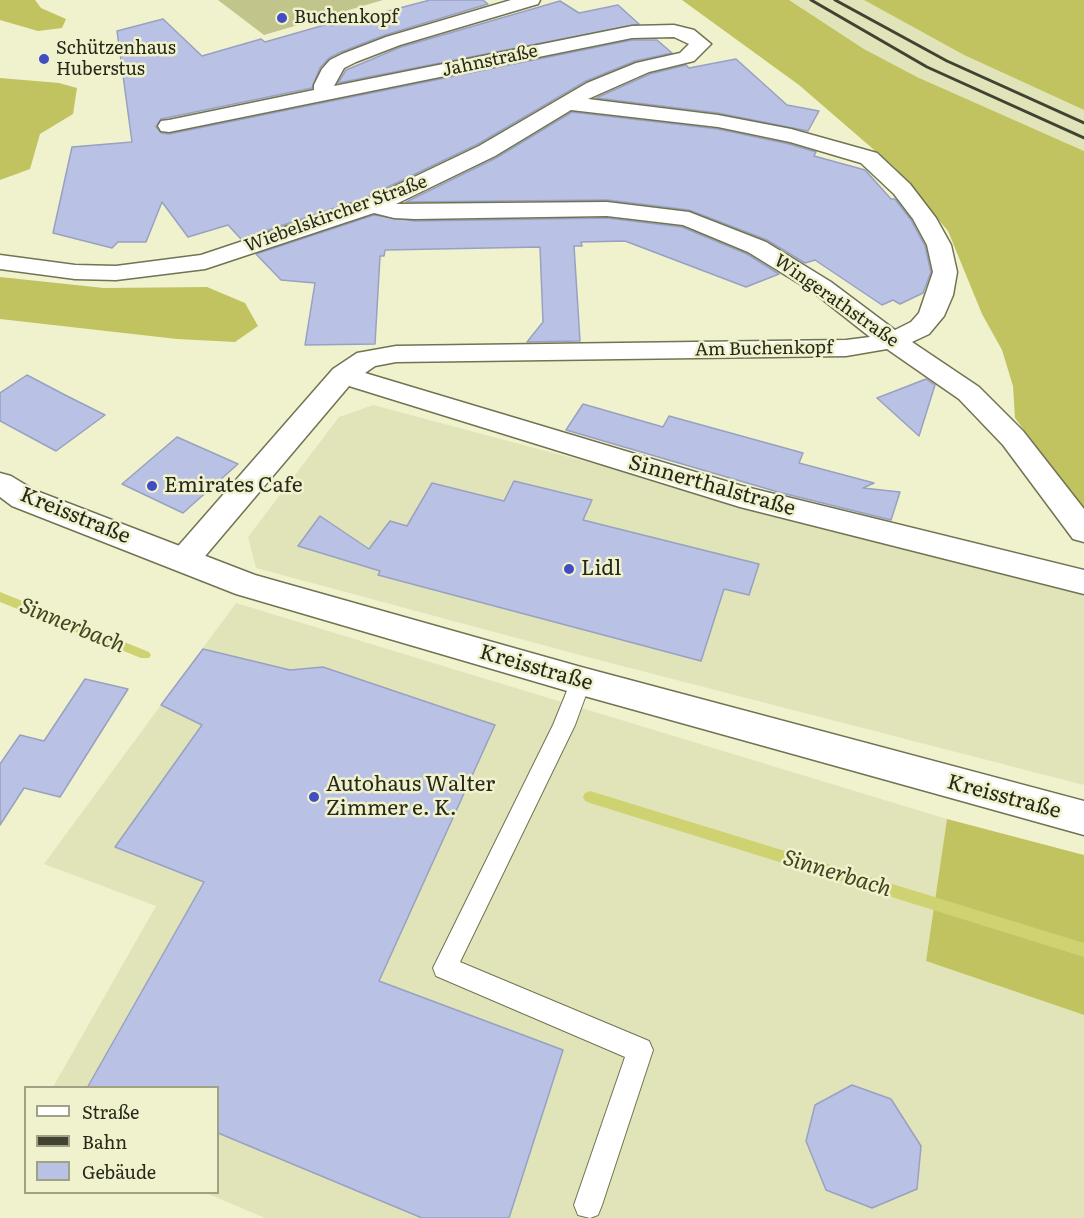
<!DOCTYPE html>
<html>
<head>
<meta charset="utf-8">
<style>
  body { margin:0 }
  #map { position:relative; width:1084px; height:1218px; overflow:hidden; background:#f0f2cd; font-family:Literata,serif }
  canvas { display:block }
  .legend { position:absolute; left:24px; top:1086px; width:195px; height:108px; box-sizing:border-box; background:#f0f2cd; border:2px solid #a0a185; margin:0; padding:8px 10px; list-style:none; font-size:18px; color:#27281a }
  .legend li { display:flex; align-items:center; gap:12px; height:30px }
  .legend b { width:30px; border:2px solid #a0a185 }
</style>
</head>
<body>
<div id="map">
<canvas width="1084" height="1218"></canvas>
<ul class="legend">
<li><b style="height:8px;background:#fff"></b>Straße</li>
<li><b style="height:8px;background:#414231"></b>Bahn</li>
<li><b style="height:16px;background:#b9c2e4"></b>Gebäude</li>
</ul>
</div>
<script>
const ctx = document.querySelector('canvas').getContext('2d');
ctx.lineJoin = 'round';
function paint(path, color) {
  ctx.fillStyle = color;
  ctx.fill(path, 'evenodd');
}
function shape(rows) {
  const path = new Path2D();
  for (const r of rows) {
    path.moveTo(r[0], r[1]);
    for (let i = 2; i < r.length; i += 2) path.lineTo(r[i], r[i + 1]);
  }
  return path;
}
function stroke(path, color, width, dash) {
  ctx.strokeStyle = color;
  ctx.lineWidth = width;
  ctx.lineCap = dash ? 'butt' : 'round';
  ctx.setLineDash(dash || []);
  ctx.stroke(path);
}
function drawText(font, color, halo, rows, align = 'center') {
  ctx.font = font + ' Literata,serif';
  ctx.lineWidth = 5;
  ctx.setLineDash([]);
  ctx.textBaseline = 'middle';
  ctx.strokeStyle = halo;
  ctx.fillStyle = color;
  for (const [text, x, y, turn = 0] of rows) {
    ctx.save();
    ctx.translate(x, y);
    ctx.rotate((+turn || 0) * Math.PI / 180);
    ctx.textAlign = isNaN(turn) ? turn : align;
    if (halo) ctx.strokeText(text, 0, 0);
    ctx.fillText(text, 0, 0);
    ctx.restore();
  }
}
const built = shape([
  [789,0,864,0,964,55,1084,110,1084,151,917,77,864,49],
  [373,405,1050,585,1084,590,1084,785,595,659,256,568,248,537,339,417],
  [236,603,947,819,926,961,1084,1015,1084,1218,265,1218,206,1193,218,1192,218,1088,53,1087,156,906,44,864]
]);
const green = shape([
  [218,0,383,0,264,35]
]);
const forest = shape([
  [0,0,35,0,41,8,66,19,62,28,38,31,0,20],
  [682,0,789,0,864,49,917,77,1084,151,1084,510,1015,418,1013,386,1002,350,982,314,948,231,895,168,799,85],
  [864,0,1084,0,1084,110,964,55],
  [0,78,59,83,77,88,73,114,40,134,30,169,0,180],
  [0,277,104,288,207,287,245,303,258,326,235,342,177,339,0,319],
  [947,819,1084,855,1084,1015,926,961]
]);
const stream = shape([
  [0,592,149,652,151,655,149,658,141,658,0,602,0,592],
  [590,791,1084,943,1084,957,590,803,585,801,583,797,585,793,590,791]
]);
const building = shape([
  [430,0,483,0,488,4,385,35,341,52,329,58,320,68,312,88,161,119,156,127,161,133,169,134,632,40,657,40,672,53,635,61,586,81,478,144,365,198,241,239,228,225,188,237,162,202,146,242,118,242,112,248,53,233,72,147,132,142,117,31,163,19,202,56,261,39,265,42,328,24,331,26,430,0],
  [560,1,579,13,618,5,639,24,338,83,346,70,401,47,560,1],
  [736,59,787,105,819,111,808,131,718,113,596,98,650,74,686,65,689,68,736,59],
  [572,112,718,129,789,144,816,152,814,156,865,170,891,199,895,199,911,220,925,246,931,272,923,293,900,304,893,300,882,305,815,260,805,263,767,240,689,210,607,200,406,202,496,158,572,112],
  [374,215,415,221,607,218,682,227,747,254,779,274,746,287,625,241,581,242,582,246,574,246,580,341,527,342,543,322,540,247,385,250,384,256,380,256,375,344,305,345,315,283,281,280,256,254,374,215],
  [27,375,65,395,105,415,56,451,0,421,0,393,27,375],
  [926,379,935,385,919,436,877,398,926,379],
  [583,404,663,427,669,416,803,453,799,463,874,483,863,488,900,492,891,520,778,492,566,430,583,404],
  [177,437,238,464,183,513,122,484,177,437],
  [514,481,592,500,583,520,759,564,749,595,724,589,701,661,378,575,380,571,298,546,320,516,369,549,390,521,407,526,432,483,504,501,514,481],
  [203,649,290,670,323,667,495,725,379,981,563,1050,509,1218,422,1218,218,1133,218,1088,87,1088,204,882,115,847,202,725,161,705,203,649],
  [85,679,128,689,60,797,24,788,0,825,0,764,20,735,44,741,85,679],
  [852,1085,891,1099,921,1146,917,1189,872,1208,826,1190,806,1141,815,1105,852,1085]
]);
const lane = shape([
  [581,673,588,675,591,681,575,725,460,962,649,1041,653,1050,602,1205,598,1215,590,1218,578,1215,574,1205,625,1057,436,976,433,968,553,725,571,681,574,675,581,673]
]);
const street = shape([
  [511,0,540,0,538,4,400,45,356,62,344,68,334,86,632,26,674,25,694,30,711,44,694,61,649,72,588,99,718,115,791,129,877,153,910,184,936,218,951,245,957,272,953,295,944,316,929,334,912,342,979,387,1023,431,1084,509,1084,542,1073,539,1003,445,959,399,887,349,846,356,396,362,375,366,365,373,742,486,1084,570,1084,594,740,507,349,386,195,568,184,572,173,568,168,560,173,552,333,369,357,353,396,346,846,340,870,337,813,292,748,252,683,225,607,216,415,219,394,218,374,213,205,269,116,280,75,279,0,269,0,255,75,265,116,266,201,255,366,200,479,146,587,83,636,63,680,53,689,44,674,37,632,38,169,132,161,131,158,126,161,121,169,120,314,90,314,85,322,69,330,60,342,54,386,37,511,0],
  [571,110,718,127,790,142,861,163,894,194,913,219,927,245,933,272,919,313,911,322,895,330,831,282,766,242,689,212,607,202,396,204,495,156,571,110]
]);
const secondary = shape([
  [0,473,11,476,34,490,255,575,581,667,1084,801,1084,835,581,695,236,594,12,506,0,497,0,473]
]);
const rail = shape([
  [811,0,927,67,1084,138],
  [835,0,947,61,1084,123]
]);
const markers = [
  [282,18,6,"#424dc2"],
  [44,59,6,"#424dc2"],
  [152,486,6,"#424dc2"],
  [569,569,6,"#424dc2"],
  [314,797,6,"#424dc2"]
];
const farPoinames = [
  ["Buchenkopf",294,18],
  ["Schützenhaus",56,49],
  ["Huberstus",56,70]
];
const farStreetnames = [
  ["Jahnstraße",490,61,-12],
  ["Wiebelskircher Straße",336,214,-20],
  ["Wingerathstraße",836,301,35],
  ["Am Buchenkopf",764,349,-1]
];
const poiNames = [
  ["Emirates Cafe",164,486],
  ["Lidl",581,569],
  ["Autohaus Walter",326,785],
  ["Zimmer e. K.",326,809]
];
const streetNames = [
  ["Sinnerthalstraße",712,486,16],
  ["Kreisstraße",75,516,22],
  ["Kreisstraße",536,668,16],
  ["Kreisstraße",1004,797,15]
];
const waterNames = [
  ["Sinnerbach",72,626,22],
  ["Sinnerbach",837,874,17]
];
paint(built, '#e1e4b9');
paint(green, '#c1c48b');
paint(forest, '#c0c360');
paint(stream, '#cfd270');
paint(building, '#b9c2e4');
stroke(building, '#98a1c1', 1.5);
stroke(lane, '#717352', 2);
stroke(street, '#717352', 3);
stroke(secondary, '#717352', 3);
paint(lane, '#fff');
paint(street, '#fff');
paint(secondary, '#fff');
stroke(rail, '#414231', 3);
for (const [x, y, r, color] of markers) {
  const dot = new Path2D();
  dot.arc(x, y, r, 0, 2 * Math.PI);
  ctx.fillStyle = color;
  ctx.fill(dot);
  stroke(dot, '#f0f2cd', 2);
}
drawText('18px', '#27281a', '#f0f2cd', farPoinames, 'left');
drawText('18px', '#27281a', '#f0f2cd', farStreetnames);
drawText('21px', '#27281a', '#f0f2cd', poiNames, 'left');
drawText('21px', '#27281a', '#f0f2cd', streetNames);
drawText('italic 22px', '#44451c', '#f0f2cd', waterNames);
</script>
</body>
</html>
